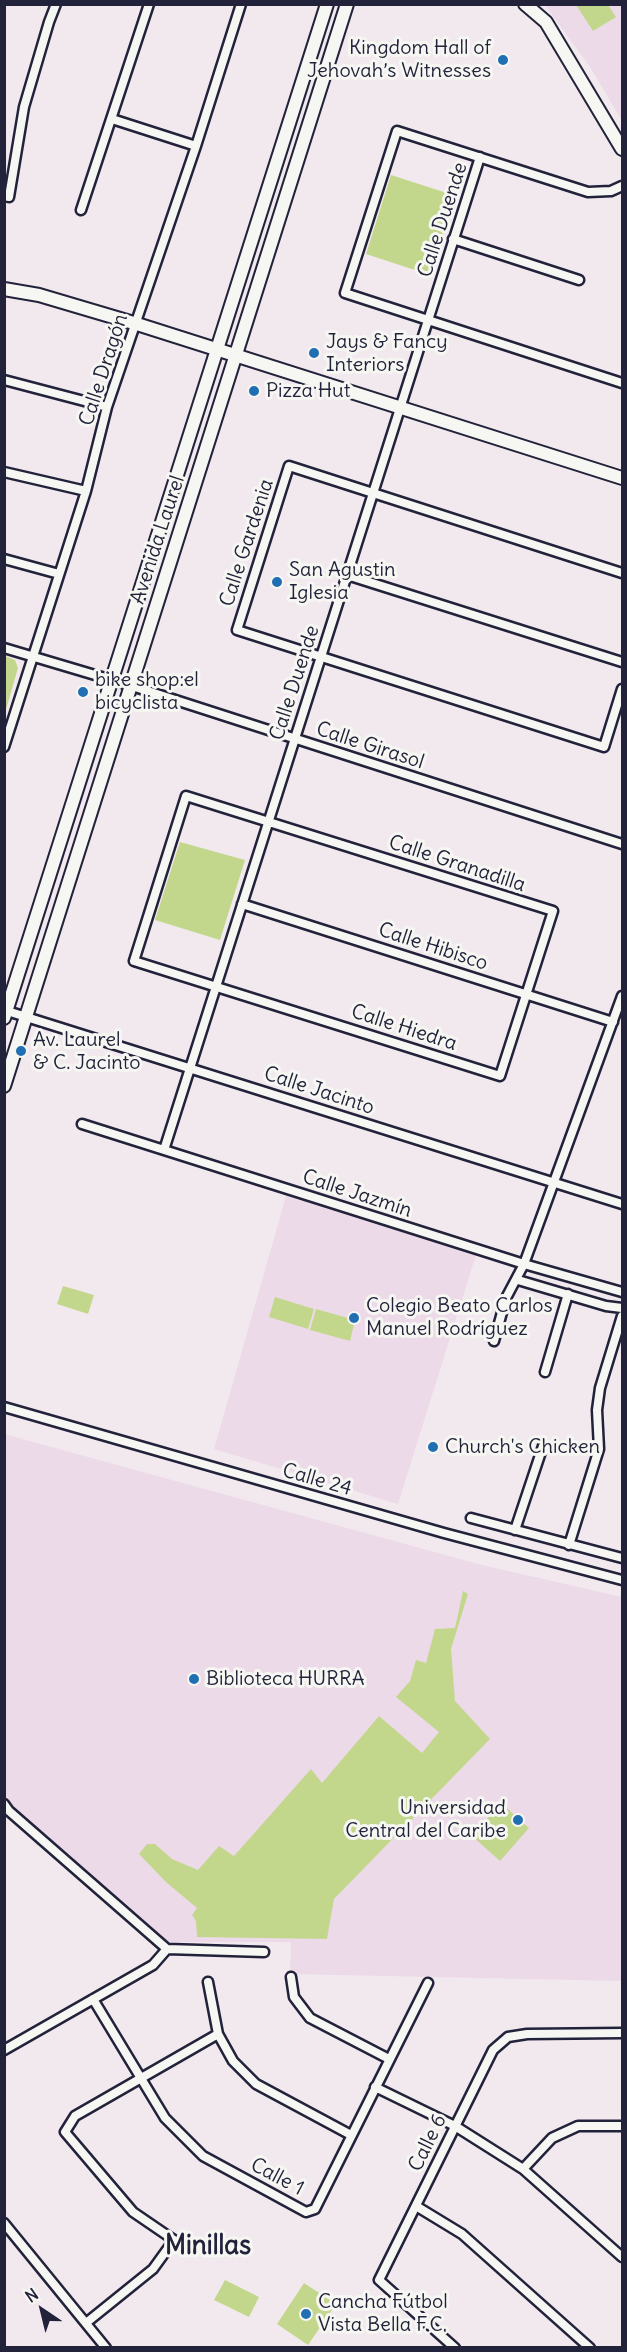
<!DOCTYPE html>
<html>
<head>
<meta charset="utf-8">
<style>
  body { margin:0 }
  #map { position:relative; width:627px; height:2352px; overflow:hidden; background:#f2e9ee; font-family:Delius,sans-serif }
  canvas { display:block }
  .frame { position:absolute; inset:0; border:6px solid #22223b; pointer-events:none }
  .north { position:absolute; left:12px; top:2280px; width:60px; height:60px; -webkit-text-stroke:4px #f6f6f2; paint-order:stroke; rotate:325deg; font-size:16px; font-weight:700; line-height:24px; text-align:center; color:#22223b }
  .north::after { content:''; display:block; margin:auto; width:21px; height:27px; background:#22223b; clip-path:polygon(50% 0,100% 100%,50% 72%,0 100%) }
</style>
</head>
<body>
<div id="map">
<canvas width="627" height="2352"></canvas>
<div class="frame"></div>
<div class="north">N</div>
</div>
<script>
const ctx = document.querySelector('canvas').getContext('2d');
ctx.lineJoin = 'round';
function paint(path, color) {
  ctx.fillStyle = color;
  ctx.fill(path, 'evenodd');
}
function shape(rows) {
  const path = new Path2D();
  for (const r of rows) {
    path.moveTo(r[0], r[1]);
    for (let i = 2; i < r.length; i += 2) path.lineTo(r[i], r[i + 1]);
  }
  return path;
}
function stroke(path, color, width, dash) {
  ctx.strokeStyle = color;
  ctx.lineWidth = width;
  ctx.lineCap = dash ? 'butt' : 'round';
  ctx.setLineDash(dash || []);
  ctx.stroke(path);
}
function drawText(font, color, halo, rows, align = 'center') {
  ctx.font = font + ' Delius,sans-serif';
  ctx.lineWidth = 6;
  ctx.setLineDash([]);
  ctx.textBaseline = 'middle';
  ctx.strokeStyle = halo;
  ctx.fillStyle = color;
  for (const [text, x, y, turn = 0] of rows) {
    ctx.save();
    ctx.translate(x, y);
    ctx.rotate((+turn || 0) * Math.PI / 180);
    ctx.textAlign = isNaN(turn) ? turn : align;
    if (halo) ctx.strokeText(text, 0, 0);
    ctx.fillText(text, 0, 0);
    ctx.restore();
  }
}
const built = shape([
  [545,5,622,5,622,121,590,67],
  [286,1196,476,1255,398,1504,214,1449],
  [4,1434,482,1565,622,1597,622,1981,290,1974,291,1942,169,1942,11,1805,4,1795]
]);
const green = shape([
  [576,5,608,5,616,17,593,31],
  [391,175,456,196,430,275,366,254],
  [5,656,15,660,18,668,5,713],
  [180,842,245,860,220,940,155,920],
  [63,1286,94,1295,88,1314,57,1304],
  [275,1297,314,1309,308,1329,269,1317],
  [316,1309,355,1320,350,1341,310,1330],
  [463,1591,468,1594,451,1649,455,1701,490,1739,334,1899,327,1939,197,1937,196,1921,192,1915,197,1908,166,1882,139,1854,147,1844,155,1844,172,1859,198,1870,219,1846,234,1856,311,1769,322,1783,379,1716,422,1753,439,1732,396,1697,410,1681,416,1660,426,1663,435,1629,455,1628],
  [501,1803,529,1828,500,1861,472,1836],
  [225,2280,259,2297,249,2317,214,2300],
  [304,2283,336,2304,308,2345,277,2324]
]);
const street = shape([
  [112,119,196,146],
  [622,186,611,191,588,192,397,131,345,293,622,383],
  [4,196,9,197,24,107,49,22,56,4],
  [81,210,149,4],
  [453,239,579,280],
  [4,380,107,407],
  [4,472,86,491],
  [4,559,59,574],
  [622,573,289,466,237,630,604,747,622,689],
  [347,575,622,662],
  [4,648,132,686,622,844],
  [4,747,86,491,107,407,196,146,241,4],
  [186,796,553,911,500,1076,134,961,186,796],
  [242,904,613,1022],
  [4,1010,622,1204],
  [82,1124,524,1264,622,1292],
  [164,1150,480,157],
  [518,1280,606,1306,622,1308],
  [494,1341,506,1298,524,1264,622,996],
  [545,1372,568,1294],
  [4,1407,444,1533,622,1580],
  [471,1518,622,1558],
  [515,1530,543,1446],
  [569,1545,599,1449,597,1410,600,1388,622,1316],
  [4,1804,9,1811,167,1949],
  [291,1977,294,1997,310,2018,389,2059],
  [208,1982,218,2034,233,2061,256,2084,351,2135],
  [93,1999,165,2118,203,2156,306,2212,315,2209,428,1983],
  [4,2050,153,1965,167,1949,264,1952],
  [375,2087,455,2126,523,2169,622,2257],
  [523,2169,552,2138,578,2126,622,2126],
  [416,2206,462,2234,590,2348],
  [4,2223,106,2348],
  [86,2323,153,2269,174,2240,133,2212,65,2132,75,2116,218,2034],
  [455,2348,379,2280,493,2050,508,2037,527,2034,622,2033]
]);
const secondary = shape([
  [525,4,546,22,622,149],
  [4,289,39,295,137,324,622,478],
  [4,1018,327,4],
  [4,1086,347,4]
]);
const markers = [
  [503,60,6,"#1f6fb2"],
  [314,353,6,"#1f6fb2"],
  [254,391,6,"#1f6fb2"],
  [277,582,6,"#1f6fb2"],
  [83,692,6,"#1f6fb2"],
  [21,1051,6,"#1f6fb2"],
  [354,1318,6,"#1f6fb2"],
  [433,1447,6,"#1f6fb2"],
  [194,1679,6,"#1f6fb2"],
  [518,1820,6,"#1f6fb2"],
  [306,2314,6,"#1f6fb2"]
];
const poiNames = [
  ["Kingdom Hall of",491,48,"right"],
  ["Jehovah’s Witnesses",491,71,"right"],
  ["Jays & Fancy",326,342],
  ["Interiors",326,365],
  ["Pizza Hut",266,391],
  ["San Agustin",289,570],
  ["Iglesia",289,593],
  ["bike shop:el",95,680],
  ["bicyclista",95,703],
  ["Av. Laurel",33,1040],
  ["& C. Jacinto",33,1063],
  ["Colegio Beato Carlos",366,1306],
  ["Manuel Rodríguez",366,1329],
  ["Church's Chicken",445,1447],
  ["Biblioteca HURRA",206,1679],
  ["Universidad",506,1808,"right"],
  ["Central del Caribe",506,1831,"right"],
  ["Cancha Fútbol",318,2302],
  ["Vista Bella F.C.",318,2325]
];
const streetNames = [
  ["Calle Duende",443,220,-72],
  ["Calle Dragón",104,370,-72],
  ["Avenida Laurel",158,540,-72],
  ["Calle Gardenia",247,543,-72],
  ["Calle Duende",295,683,-72],
  ["Calle Girasol",370,746,18],
  ["Calle Granadilla",457,864,18],
  ["Calle Hibisco",433,947,18],
  ["Calle Hiedra",404,1028,18],
  ["Calle Jacinto",319,1091,18],
  ["Calle Jazmín",357,1194,18],
  ["Calle 24",317,1480,16],
  ["Calle 6",428,2143,-64],
  ["Calle 1",277,2177,28]
];
const districtNames = [
  ["Minillas",208,2247]
];
paint(built, '#eddae9');
paint(green, '#c3d78c');
stroke(street, '#22223b', 13);
stroke(secondary, '#22223b', 16);
stroke(street, '#f6f6f2', 8);
stroke(secondary, '#f6f6f2', 12);
for (const [x, y, r, color] of markers) {
  const dot = new Path2D();
  dot.arc(x, y, r, 0, 2 * Math.PI);
  ctx.fillStyle = color;
  ctx.fill(dot);
  stroke(dot, '#f6f6f2', 2);
}
drawText('20px', '#22223b', '#f6f6f2', poiNames, 'left');
drawText('20px', '#22223b', '#f6f6f2', streetNames);
drawText('bold 26px', '#22223b', '#f6f6f2', districtNames);
</script>
</body>
</html>
